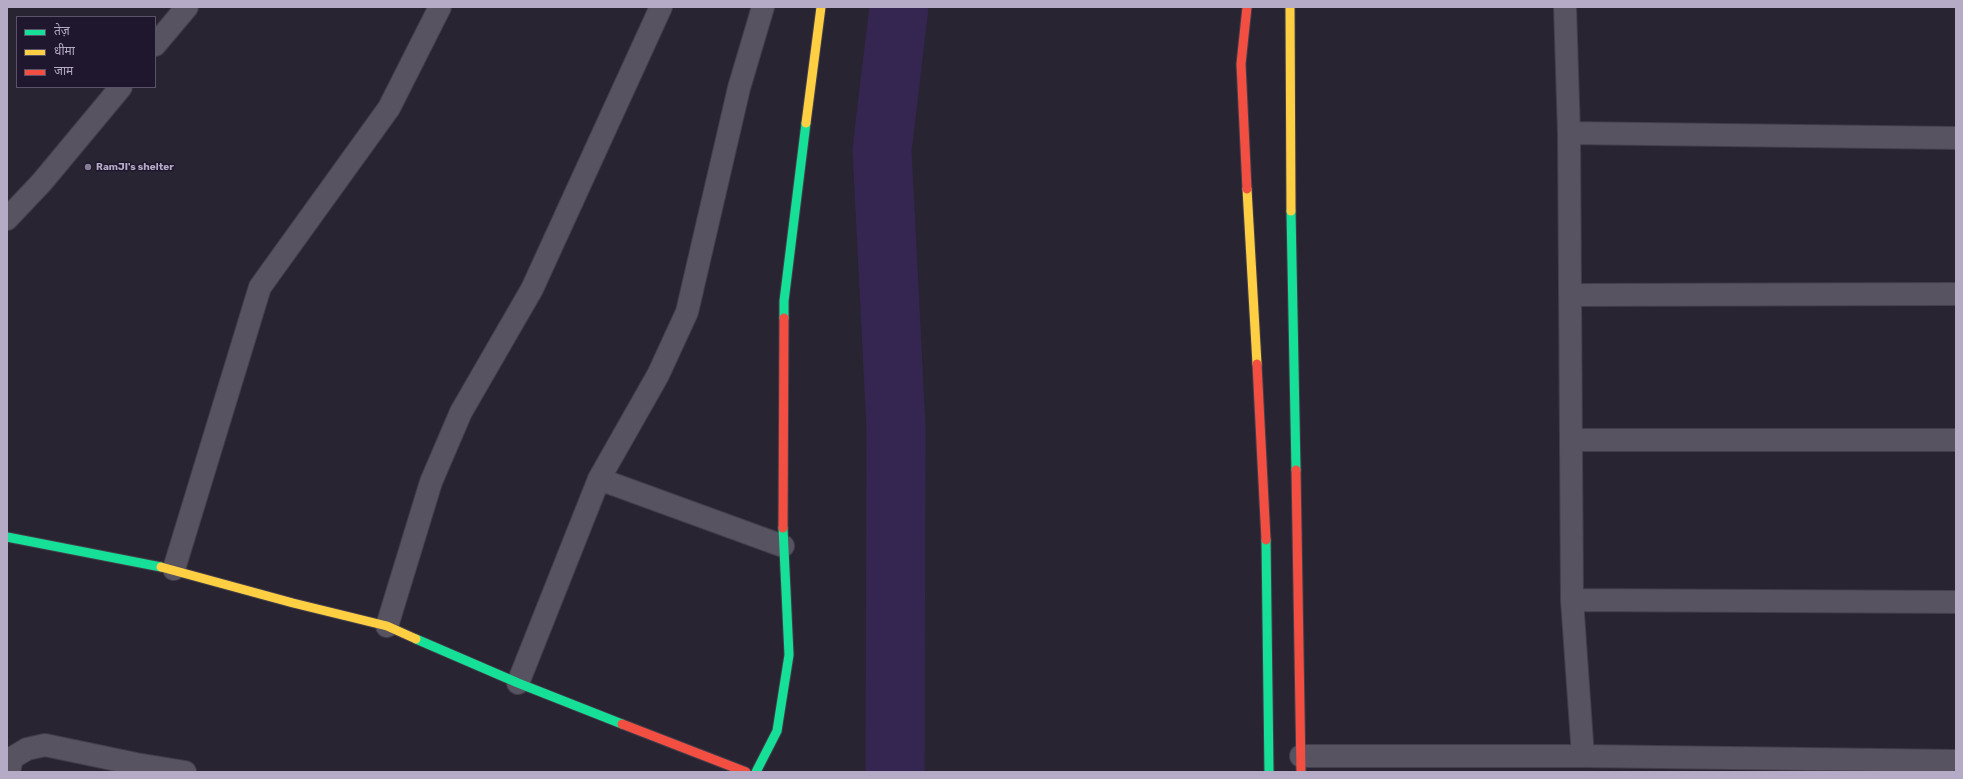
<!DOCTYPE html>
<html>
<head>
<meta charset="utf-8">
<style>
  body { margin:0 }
  #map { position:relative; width:1963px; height:779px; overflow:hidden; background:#292432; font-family:Rubik,"Noto Sans Devanagari",sans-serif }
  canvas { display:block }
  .frame { position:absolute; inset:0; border:8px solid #b5abc6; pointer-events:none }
  .legend { position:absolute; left:16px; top:16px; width:140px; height:72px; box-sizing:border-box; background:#1f172d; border:1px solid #5b526a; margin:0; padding:5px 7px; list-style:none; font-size:12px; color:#b5abc6 }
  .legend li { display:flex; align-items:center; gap:8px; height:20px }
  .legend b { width:20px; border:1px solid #5b526a }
</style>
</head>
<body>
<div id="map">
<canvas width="1963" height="779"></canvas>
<div class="frame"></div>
<ul class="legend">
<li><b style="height:5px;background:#16e098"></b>तेज़</li>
<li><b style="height:5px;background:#ffcf43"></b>धीमा</li>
<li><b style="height:5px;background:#f24e42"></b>जाम</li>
</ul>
</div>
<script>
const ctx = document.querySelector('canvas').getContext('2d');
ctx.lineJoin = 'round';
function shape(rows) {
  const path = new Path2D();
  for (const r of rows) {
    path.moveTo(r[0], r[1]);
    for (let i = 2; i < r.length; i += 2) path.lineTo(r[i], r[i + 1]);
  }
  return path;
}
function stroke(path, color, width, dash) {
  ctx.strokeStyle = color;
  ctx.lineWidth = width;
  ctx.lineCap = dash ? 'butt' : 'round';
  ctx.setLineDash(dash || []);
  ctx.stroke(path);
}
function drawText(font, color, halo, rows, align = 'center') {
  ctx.font = font + ' Rubik,sans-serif';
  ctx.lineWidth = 3;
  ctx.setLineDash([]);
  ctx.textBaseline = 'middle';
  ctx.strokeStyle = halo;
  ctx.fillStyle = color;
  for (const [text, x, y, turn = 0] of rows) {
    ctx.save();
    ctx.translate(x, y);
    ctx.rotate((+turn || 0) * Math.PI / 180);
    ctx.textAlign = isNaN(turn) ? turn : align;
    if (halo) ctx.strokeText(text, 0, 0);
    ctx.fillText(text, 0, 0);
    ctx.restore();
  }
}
const river = shape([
  [895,772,896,427,882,150,899,7]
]);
const street = shape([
  [1565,7,1569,133,1572,600,1583,756],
  [155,45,187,7],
  [1569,133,1956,138],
  [7,219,42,182,121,87],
  [1570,295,1956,294],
  [1571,440,1956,440],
  [599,479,783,546],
  [174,569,260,287,389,108,440,7],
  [1572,600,1956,602],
  [387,626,431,482,461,412,532,289,661,7],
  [518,683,599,479,658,375,687,312,739,88,763,7],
  [1301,756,1583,756,1956,761],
  [9,772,12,758,27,749,45,745,136,764,185,772]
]);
const fast = shape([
  [1291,211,1296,470],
  [784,318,784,301,806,123],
  [7,537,161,567],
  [1266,540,1269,772],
  [416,639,518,683,622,724],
  [756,772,777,731,789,655,783,528]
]);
const slow = shape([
  [1290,7,1291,211],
  [806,123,821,7],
  [1247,189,1257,364],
  [161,567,293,603,387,626,416,639]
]);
const jam = shape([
  [1247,7,1241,64,1247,189],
  [1257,364,1266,540],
  [1296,470,1301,772],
  [783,528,784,318],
  [622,724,746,772]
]);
const markers = [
  [88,167,4,"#847c92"]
];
const poiNames = [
  ["RamJI's shelter",96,167]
];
stroke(river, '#352651', 59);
stroke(street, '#423e49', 24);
stroke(fast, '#423e49', 11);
stroke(slow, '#423e49', 11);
stroke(jam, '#423e49', 11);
stroke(street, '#585361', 22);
stroke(fast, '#16e098', 9);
stroke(slow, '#ffcf43', 9);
stroke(jam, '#f24e42', 9);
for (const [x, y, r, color] of markers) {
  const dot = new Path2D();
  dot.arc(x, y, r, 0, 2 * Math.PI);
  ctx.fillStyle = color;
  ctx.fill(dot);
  stroke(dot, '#1f172d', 1.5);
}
drawText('bold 10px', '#b5abc6', '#1f172d', poiNames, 'left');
</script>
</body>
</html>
